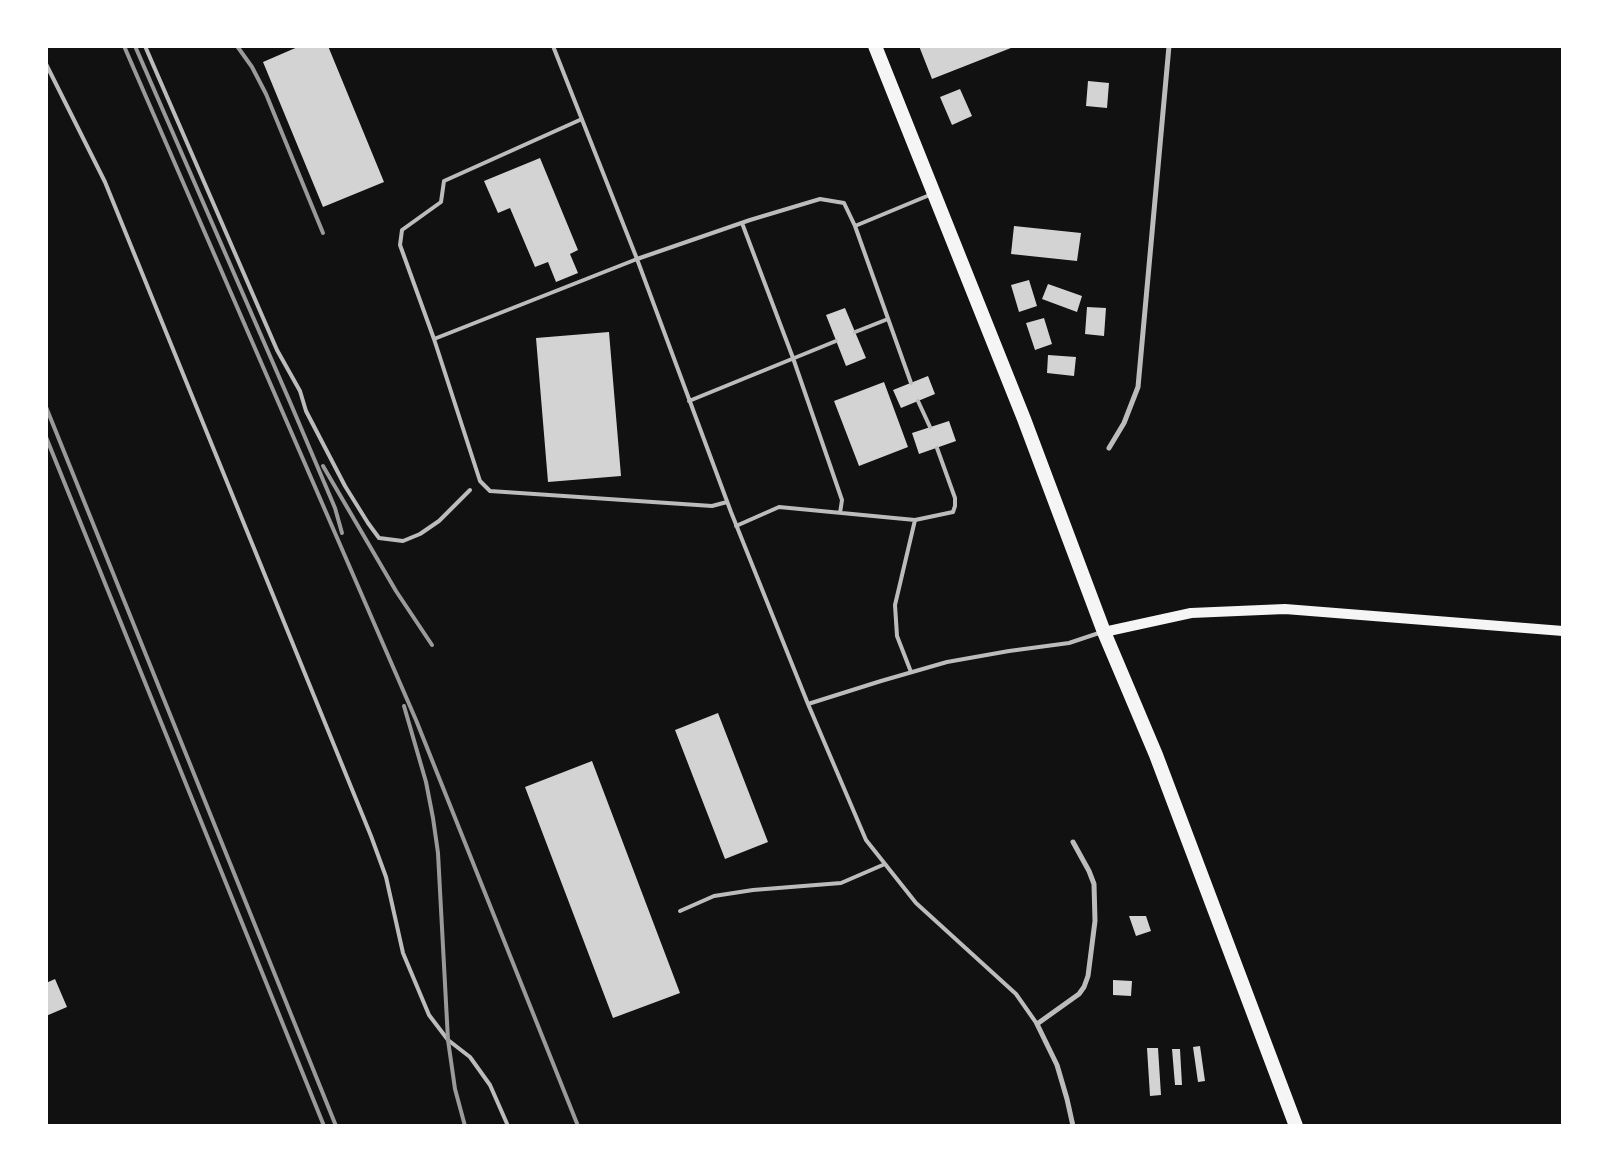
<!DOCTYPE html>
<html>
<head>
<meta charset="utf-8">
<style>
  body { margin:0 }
  #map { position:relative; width:1609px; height:1172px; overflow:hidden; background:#111; font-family:"Work Sans",sans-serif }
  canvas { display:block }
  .frame { position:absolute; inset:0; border:48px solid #fff; pointer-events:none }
</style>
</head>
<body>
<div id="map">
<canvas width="1609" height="1172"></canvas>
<div class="frame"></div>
</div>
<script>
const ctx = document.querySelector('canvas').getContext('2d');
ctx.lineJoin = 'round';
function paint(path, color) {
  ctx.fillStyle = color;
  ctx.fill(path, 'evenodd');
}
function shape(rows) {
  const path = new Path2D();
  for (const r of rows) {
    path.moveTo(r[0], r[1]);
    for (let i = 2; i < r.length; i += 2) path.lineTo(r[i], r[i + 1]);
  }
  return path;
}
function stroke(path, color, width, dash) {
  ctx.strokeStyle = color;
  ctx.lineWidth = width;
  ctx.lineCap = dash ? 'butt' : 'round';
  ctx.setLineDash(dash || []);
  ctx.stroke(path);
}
const building = shape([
  [300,46,328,46,384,182,323,207,263,62],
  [919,46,1016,46,932,79],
  [1088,81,1109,83,1107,108,1086,106],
  [960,89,972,116,952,125,940,97],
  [540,158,578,250,570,254,578,273,556,282,548,262,535,267,510,208,498,213,484,181],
  [1014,226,1081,233,1077,261,1011,254],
  [1029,280,1037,306,1019,312,1011,285],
  [1048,284,1082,296,1077,312,1042,299],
  [1087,307,1106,308,1104,336,1085,334],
  [845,308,866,358,846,366,826,315],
  [1044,318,1052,344,1035,350,1026,323],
  [609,332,621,476,548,482,536,338],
  [1048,355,1076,357,1074,376,1047,373],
  [928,376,935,394,901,408,893,390],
  [884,382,908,447,859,466,834,401],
  [949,421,956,441,919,454,912,433],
  [718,713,768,842,725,859,675,730],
  [592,761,680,993,613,1018,525,787],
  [1129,916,1146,916,1151,931,1136,936],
  [55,979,67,1007,46,1016,46,983],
  [1113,980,1132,981,1131,996,1113,995],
  [1200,1046,1205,1081,1198,1082,1193,1047],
  [1147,1048,1158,1048,1161,1095,1150,1096],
  [1172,1049,1180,1049,1182,1085,1175,1085]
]);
const service = shape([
  [145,46,277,350,300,391,306,411,345,486,368,523,379,538,403,541,420,534,439,521,470,490],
  [553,46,637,259,731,512,808,704,866,840,916,903,1016,994,1037,1024],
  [46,64,105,182,371,836,386,877,403,953,429,1015,448,1040,470,1057,490,1085,508,1126],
  [582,119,444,181,441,202,402,230,400,245,434,339,480,481,490,491,712,506,727,502],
  [742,223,793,358,842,500,840,513],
  [855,226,911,383],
  [855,332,888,319],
  [434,339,637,259,750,220,820,199,844,203,855,226,932,194],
  [689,401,836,341],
  [918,401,930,427],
  [736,526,779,507,915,520],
  [911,672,897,636,895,605,915,520,953,512,955,506,955,498,937,448],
  [808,704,881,681,947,662,1009,651,1069,643,1102,632],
  [680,911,714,896,753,890,841,883,885,864]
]);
const minor = shape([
  [1109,448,1124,423,1138,387,1169,46],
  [1073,1126,1067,1099,1057,1065,1037,1024,1079,994,1084,987,1088,976,1095,921,1094,884,1089,871,1073,842]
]);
const secondary = shape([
  [1104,632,1191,613,1285,609,1563,631]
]);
const trunk = shape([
  [875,46,1024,419,1104,632,1156,755,1296,1126]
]);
const rail = shape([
  [124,46,416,720,578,1126],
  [135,46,290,402,335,508,342,533],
  [237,46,252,67,266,94,323,233],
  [46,407,336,1126],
  [46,437,324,1126],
  [323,466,396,591,432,645],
  [404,706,426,782,433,818,438,853,448,1040,455,1089,465,1126]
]);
paint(building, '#d3d3d3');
stroke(service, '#bcbcbc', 4);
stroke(minor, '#bcbcbc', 5);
stroke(secondary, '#f5f5f5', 10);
stroke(trunk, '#f5f5f5', 14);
stroke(rail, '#9a9a9a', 4);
</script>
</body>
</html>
